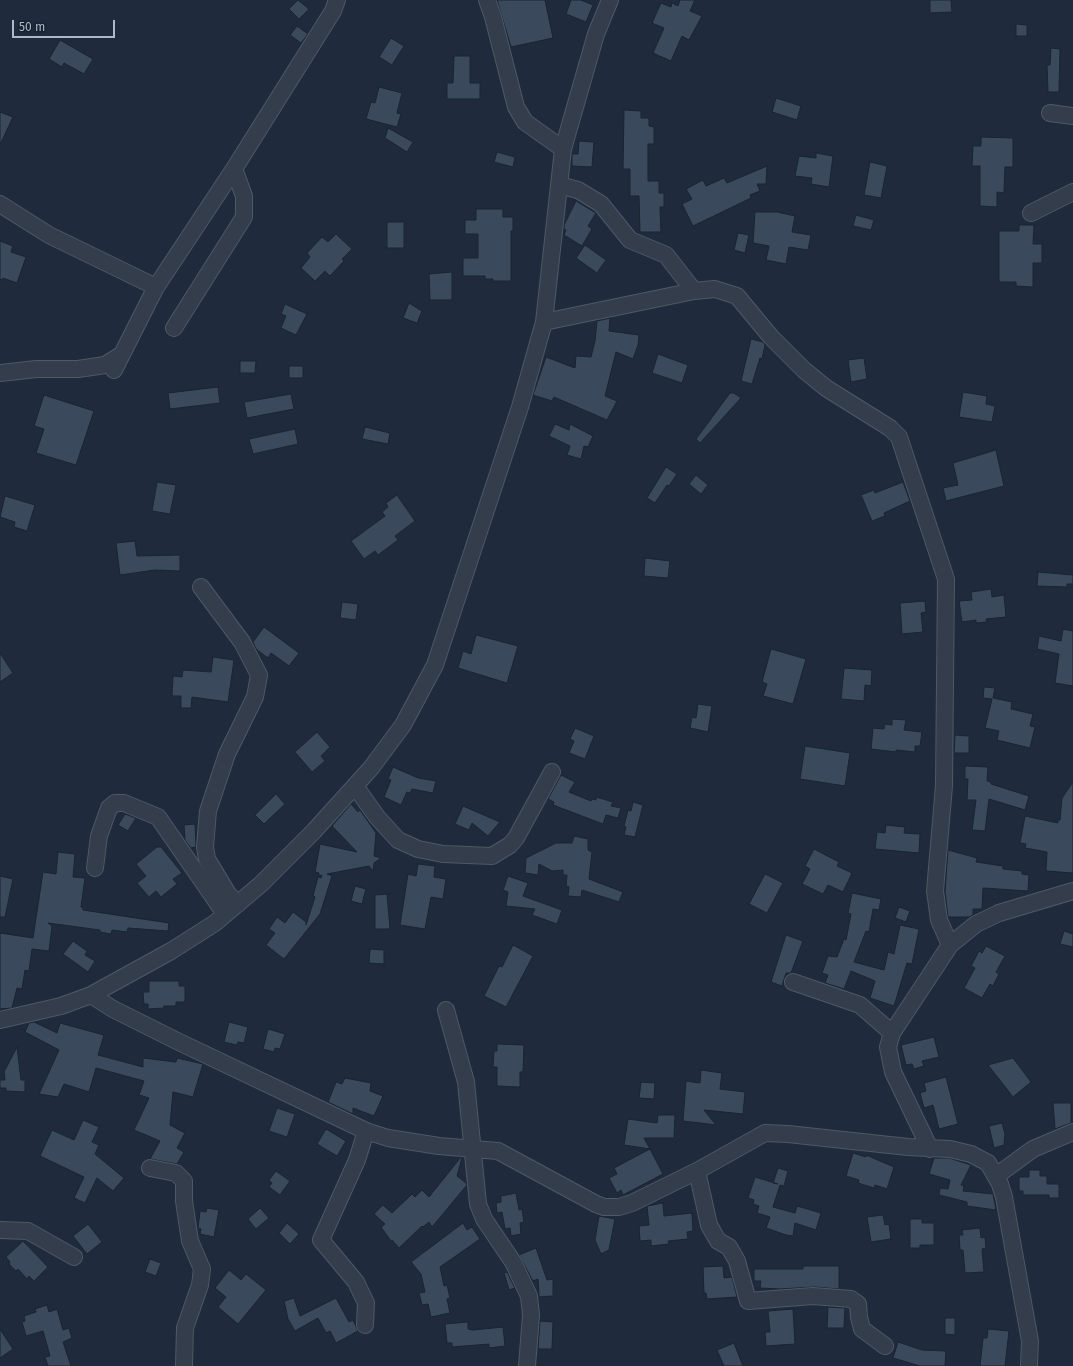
<!DOCTYPE html>
<html>
<head>
<meta charset="utf-8">
<style>
  body { margin:0 }
  #map { position:relative; width:1073px; height:1366px; overflow:hidden; background:#1f2b3c; font-family:"Fira Sans",sans-serif }
  canvas { display:block }
  .scale { position:absolute; left:12px; top:20px; width:103px; height:18px; box-sizing:border-box; border:2px solid #aeb8c8; border-top:0; padding-left:5px; font-size:12px; line-height:14px; white-space:nowrap; color:#aeb8c8; -webkit-text-stroke:3px #182230; paint-order:stroke }
</style>
</head>
<body>
<div id="map">
<canvas width="1073" height="1366"></canvas>
<div class="scale">50 m</div>
</div>
<script>
const ctx = document.querySelector('canvas').getContext('2d');
ctx.lineJoin = 'round';
function paint(path, color) {
  ctx.fillStyle = color;
  ctx.fill(path, 'evenodd');
}
function shape(rows) {
  const path = new Path2D();
  for (const r of rows) {
    path.moveTo(r[0], r[1]);
    for (let i = 2; i < r.length; i += 2) path.lineTo(r[i], r[i + 1]);
  }
  return path;
}
function stroke(path, color, width, dash) {
  ctx.strokeStyle = color;
  ctx.lineWidth = width;
  ctx.lineCap = dash ? 'butt' : 'round';
  ctx.setLineDash(dash || []);
  ctx.stroke(path);
}
const building = shape([
  [298,0,309,9,299,19,289,9,298,0],
  [497,0,545,0,553,38,511,47,497,0],
  [571,0,581,0,593,5,586,22,566,14,571,0],
  [680,0,695,0,690,11,702,16,689,40,682,36,671,61,653,53,664,28,652,23,661,3,671,7,672,3,678,6,680,0],
  [930,0,951,0,952,12,930,13,930,0],
  [1016,24,1027,25,1027,36,1016,36,1016,24],
  [297,26,308,34,301,43,290,35,297,26],
  [391,38,404,46,392,65,379,57,391,38],
  [60,40,93,59,84,74,64,63,62,67,49,59,60,40],
  [1051,48,1060,49,1059,92,1048,92,1047,65,1050,65,1051,48],
  [454,56,470,56,470,83,480,83,480,99,447,99,447,83,453,83,454,56],
  [379,87,402,93,397,113,401,114,397,127,366,119,371,102,375,103,379,87],
  [776,98,801,106,797,120,772,112,776,98],
  [624,110,641,111,641,118,649,118,649,126,654,127,654,144,648,144,648,181,659,181,659,193,664,193,664,207,660,207,661,232,640,232,639,196,630,196,630,169,623,169,624,110],
  [0,112,13,117,0,145,0,112],
  [388,128,413,142,407,152,385,138,388,128],
  [981,137,1013,138,1013,167,1005,167,1004,193,997,192,997,207,980,206,980,166,972,166,973,146,981,146,981,137],
  [579,141,594,142,592,167,572,166,572,154,578,154,579,141],
  [497,152,515,157,513,167,494,162,497,152],
  [816,153,833,156,829,187,811,184,812,178,795,176,799,156,816,158,816,153],
  [870,162,887,166,881,198,864,195,870,162],
  [767,166,766,184,757,184,760,191,750,195,751,198,693,226,682,204,692,199,686,189,703,180,706,186,724,178,727,183,767,166],
  [576,201,596,213,588,226,592,229,582,246,564,235,566,230,564,229,564,225,576,201],
  [476,209,503,209,503,217,513,217,513,231,511,231,511,281,493,281,493,279,485,279,485,276,463,276,463,258,478,258,478,234,465,234,465,220,476,220,476,209],
  [755,212,777,212,795,216,792,232,811,235,808,250,789,247,786,264,766,260,769,246,753,243,755,212],
  [856,215,874,220,871,230,853,226,856,215],
  [387,222,404,222,404,248,387,248,387,222],
  [1019,225,1034,225,1033,244,1042,244,1042,263,1033,263,1033,287,1016,286,1016,282,999,282,999,231,1019,231,1019,225],
  [738,233,749,235,745,253,734,250,738,233],
  [336,234,352,249,342,259,344,261,330,276,325,271,315,281,301,268,310,257,307,253,322,237,328,242,336,234],
  [0,241,13,246,11,252,26,257,17,283,3,278,2,280,0,279,0,241],
  [585,245,606,260,597,273,576,258,585,245],
  [452,272,452,300,430,300,429,274,452,272],
  [409,303,422,311,417,323,403,318,409,303],
  [285,304,307,314,296,335,281,328,286,316,281,314,285,304],
  [610,318,609,331,639,335,638,345,633,359,616,352,605,396,617,401,607,420,554,397,552,401,533,395,546,357,575,368,576,356,591,357,595,341,597,321,610,318],
  [751,339,763,342,765,345,762,359,760,358,752,384,741,381,751,339],
  [658,354,688,365,682,383,652,373,658,354],
  [864,358,867,379,851,382,848,360,864,358],
  [240,361,256,361,255,373,240,373,240,361],
  [289,366,303,366,303,378,289,378,289,366],
  [218,387,220,403,170,409,168,393,218,387],
  [963,392,987,396,986,404,995,406,992,422,959,417,963,392],
  [730,393,734,393,741,398,700,443,696,439,730,393],
  [291,394,294,409,247,418,244,402,291,394],
  [44,395,94,411,76,465,36,453,44,429,34,426,44,395],
  [555,424,569,430,570,424,593,436,588,447,584,446,581,459,567,455,570,446,549,436,555,424],
  [365,427,390,433,388,444,362,439,365,427],
  [295,429,298,444,253,454,249,439,295,429],
  [996,450,1004,486,946,501,943,488,958,485,953,463,996,450],
  [666,467,677,474,669,486,667,485,655,503,647,498,666,467],
  [696,475,708,485,701,494,689,484,696,475],
  [157,482,176,485,170,514,152,511,157,482],
  [903,482,910,501,884,513,885,516,872,521,861,495,874,490,875,493,903,482],
  [397,495,415,521,395,536,398,540,378,555,375,551,364,559,351,541,385,516,382,512,388,507,386,503,397,495],
  [5,496,35,505,27,531,14,527,15,522,0,517,5,496],
  [135,541,137,556,180,555,180,571,155,570,120,575,116,543,135,541],
  [645,558,670,561,668,578,644,576,645,558],
  [1038,572,1073,575,1073,584,1067,584,1067,587,1037,586,1038,572],
  [991,589,992,597,1004,595,1006,617,986,619,987,622,976,623,976,620,962,622,959,601,972,600,971,592,991,589],
  [925,601,926,612,921,613,923,632,902,634,900,603,925,601],
  [342,602,358,604,356,620,340,618,342,602],
  [264,627,299,653,289,666,271,653,268,658,256,649,253,642,264,627],
  [1063,629,1073,631,1073,686,1055,683,1059,654,1037,649,1039,636,1061,641,1063,629],
  [476,635,518,646,507,683,458,668,463,651,471,654,476,635],
  [771,649,806,659,793,704,763,696,767,684,762,682,771,649],
  [0,653,13,673,0,682,0,653],
  [213,657,234,660,228,702,192,697,191,708,181,708,181,696,172,696,173,676,182,677,183,670,211,672,213,657],
  [844,668,872,670,871,686,865,685,864,701,841,699,844,668],
  [984,687,995,688,993,698,1012,702,1011,709,1033,714,1030,726,1035,727,1030,748,997,740,999,731,985,728,992,699,983,698,984,687],
  [698,704,712,706,708,732,690,728,692,717,696,718,698,704],
  [892,719,906,720,904,730,922,732,920,746,915,746,915,752,896,750,896,752,871,749,873,728,884,729,885,724,892,725,892,719],
  [575,728,594,736,585,759,569,753,574,741,570,739,575,728],
  [317,732,330,747,321,756,325,761,312,772,295,752,317,732],
  [955,735,969,736,969,753,954,753,955,735],
  [805,746,850,753,845,786,800,779,805,746],
  [965,766,988,767,987,781,991,782,991,784,1029,796,1025,810,989,799,985,831,972,830,976,800,967,800,968,779,965,779,965,766],
  [393,767,418,778,436,781,433,793,412,789,410,793,407,792,401,805,384,797,391,780,388,779,393,767],
  [561,775,575,782,569,792,591,801,592,799,596,800,596,797,613,802,611,806,621,808,618,818,606,815,603,824,553,805,554,802,548,799,561,775],
  [1073,782,1073,873,1046,871,1047,852,1025,848,1026,844,1020,843,1025,816,1058,823,1058,820,1060,820,1062,798,1073,782],
  [276,794,285,804,264,824,255,815,276,794],
  [633,802,643,805,635,837,624,835,626,827,624,826,628,810,631,811,633,802],
  [351,804,358,812,360,810,376,833,374,856,381,858,374,863,373,871,369,866,327,874,332,876,320,914,284,959,266,945,275,933,269,929,277,917,285,923,293,912,306,922,306,925,315,897,313,896,318,877,321,878,322,875,319,876,319,873,315,872,320,844,357,852,332,826,351,804],
  [463,806,500,822,488,836,472,823,469,830,455,824,463,806],
  [125,814,136,818,128,831,118,825,125,814],
  [195,824,196,847,191,848,185,840,184,825,195,824],
  [886,825,905,827,904,833,920,834,919,853,875,849,877,832,885,833,886,825],
  [574,836,588,839,588,850,592,852,589,879,623,892,619,902,582,890,581,897,568,896,569,887,566,886,567,875,563,875,563,870,552,871,539,864,538,875,525,873,526,858,556,843,572,843,574,836],
  [157,847,161,847,182,873,173,879,177,884,161,897,156,891,149,897,137,883,146,876,136,864,157,847],
  [814,849,839,862,837,866,852,873,843,892,828,885,823,894,802,884,810,869,805,866,814,849],
  [948,850,977,858,976,862,1003,866,1003,869,1022,871,1022,874,1029,875,1028,891,983,888,982,909,973,909,973,915,969,917,948,917,945,891,948,850],
  [58,852,75,854,73,877,85,878,81,907,83,908,83,910,169,923,168,931,128,928,127,932,112,930,111,934,100,932,100,930,48,923,52,926,49,951,32,949,29,971,25,970,22,989,17,988,12,1008,0,1009,0,933,33,938,43,872,56,874,58,852],
  [418,864,435,866,434,877,446,879,443,899,431,897,425,929,400,925,408,874,416,876,418,864],
  [765,874,783,883,767,913,749,904,765,874],
  [0,876,13,879,5,917,0,917,0,876],
  [508,876,528,883,523,896,562,910,557,924,532,915,535,909,506,906,508,892,503,890,508,876],
  [355,886,366,889,362,904,351,901,355,886],
  [852,893,881,899,879,910,873,909,869,932,866,931,854,962,884,970,888,952,894,954,900,925,919,929,912,964,907,963,894,1006,870,998,875,981,851,971,844,989,825,983,828,975,822,973,828,956,837,957,844,939,846,940,851,914,848,913,852,893],
  [387,894,390,929,375,929,375,895,387,894],
  [899,907,910,911,906,922,895,918,899,907],
  [1064,931,1073,934,1073,947,1060,944,1064,931],
  [786,935,803,941,791,973,786,973,782,986,771,982,786,935],
  [73,941,87,951,85,955,95,961,88,972,63,954,73,941],
  [513,945,533,956,506,1007,484,996,499,966,502,967,513,945],
  [986,946,1005,956,996,972,999,974,993,986,990,984,982,998,964,988,975,968,971,966,979,951,982,953,986,946],
  [370,949,384,950,384,964,369,963,370,949],
  [149,981,179,981,179,986,185,986,185,1002,176,1002,176,1006,164,1006,164,1008,148,1009,148,1004,144,1004,143,992,149,992,149,981],
  [34,1022,57,1033,60,1023,104,1035,98,1055,143,1067,143,1058,176,1062,177,1058,203,1064,193,1097,173,1092,170,1125,185,1133,177,1148,184,1152,177,1164,150,1159,160,1141,134,1130,149,1098,139,1095,144,1081,96,1068,89,1092,64,1084,58,1097,39,1094,59,1050,25,1032,29,1023,34,1022],
  [229,1022,248,1027,244,1043,238,1042,237,1045,224,1042,229,1022],
  [268,1029,285,1034,280,1049,275,1048,274,1052,263,1049,268,1029],
  [934,1037,939,1057,922,1061,924,1066,914,1069,912,1064,906,1065,901,1045,934,1037],
  [497,1044,524,1045,523,1072,520,1072,520,1087,497,1086,497,1067,493,1067,494,1051,497,1051,497,1044],
  [17,1047,21,1080,25,1080,25,1092,6,1091,6,1088,0,1088,0,1080,5,1080,4,1072,17,1047],
  [1013,1058,1031,1082,1013,1097,988,1065,1013,1058],
  [701,1070,722,1073,720,1089,745,1092,743,1114,704,1110,716,1125,683,1121,686,1081,700,1083,701,1070],
  [946,1077,958,1124,939,1129,933,1105,924,1108,920,1093,926,1091,924,1083,946,1077],
  [345,1078,371,1083,370,1091,383,1096,374,1116,353,1108,353,1114,328,1102,336,1082,342,1084,345,1078],
  [641,1082,655,1083,654,1099,639,1098,641,1082],
  [1053,1103,1071,1103,1071,1123,1055,1129,1053,1103],
  [277,1108,295,1114,287,1137,269,1131,277,1108],
  [658,1115,675,1115,674,1138,644,1138,650,1149,624,1145,628,1119,657,1123,658,1115],
  [83,1120,99,1127,92,1142,99,1145,95,1154,124,1178,113,1191,97,1178,85,1203,74,1198,84,1177,40,1156,52,1130,74,1140,83,1120],
  [1002,1123,1005,1134,1004,1145,994,1148,989,1126,1002,1123],
  [326,1129,346,1141,337,1156,317,1144,326,1129],
  [650,1149,663,1174,623,1195,621,1190,617,1193,609,1178,617,1174,614,1168,650,1149],
  [853,1153,866,1157,866,1155,894,1167,887,1189,875,1185,874,1188,858,1183,859,1180,846,1176,853,1153],
  [461,1157,462,1158,457,1176,466,1183,467,1185,432,1227,429,1222,423,1227,422,1226,399,1248,392,1240,391,1241,381,1227,385,1224,374,1214,383,1205,392,1213,412,1194,415,1197,422,1190,429,1197,461,1157],
  [934,1158,949,1158,971,1165,961,1185,964,1186,963,1191,993,1194,996,1210,967,1206,967,1202,939,1195,940,1188,948,1189,950,1180,929,1174,934,1158],
  [778,1168,788,1171,784,1186,780,1185,773,1207,795,1213,797,1206,821,1213,816,1230,795,1223,793,1236,786,1235,766,1228,770,1217,757,1213,759,1206,753,1204,754,1200,748,1198,755,1177,778,1184,773,1183,778,1168],
  [1029,1170,1040,1170,1040,1176,1047,1176,1047,1184,1059,1184,1059,1198,1049,1198,1049,1195,1023,1195,1023,1191,1019,1191,1019,1177,1029,1177,1029,1170],
  [276,1171,290,1181,280,1195,269,1187,272,1183,269,1180,276,1171],
  [516,1193,519,1210,522,1209,524,1222,520,1223,521,1234,511,1236,510,1228,505,1229,502,1212,497,1213,496,1203,501,1202,501,1196,516,1193],
  [663,1203,664,1216,692,1213,693,1231,687,1232,688,1239,668,1241,669,1244,651,1246,651,1240,640,1241,639,1226,649,1225,647,1206,663,1203],
  [207,1208,219,1210,214,1237,200,1234,201,1229,198,1228,200,1211,206,1212,207,1208],
  [260,1208,269,1218,256,1229,248,1219,260,1208],
  [883,1215,885,1225,889,1224,891,1239,871,1242,867,1217,883,1215],
  [599,1216,615,1219,609,1250,601,1254,595,1240,599,1216],
  [910,1219,922,1219,922,1223,934,1223,934,1245,920,1245,920,1248,910,1248,910,1219],
  [287,1223,299,1234,290,1244,279,1233,287,1223],
  [463,1223,467,1230,472,1227,480,1239,440,1267,444,1286,447,1285,450,1298,447,1299,450,1313,431,1317,428,1304,422,1305,419,1293,425,1292,421,1274,411,1262,463,1223],
  [88,1224,102,1242,87,1254,73,1236,88,1224],
  [980,1228,981,1238,985,1237,986,1248,982,1249,984,1272,965,1273,963,1250,960,1250,959,1235,963,1235,962,1230,980,1228],
  [23,1241,48,1267,34,1281,29,1276,27,1279,18,1269,16,1271,9,1264,10,1262,6,1257,23,1241],
  [536,1248,547,1280,553,1279,553,1296,539,1297,538,1279,533,1281,519,1255,536,1248],
  [150,1259,161,1263,156,1276,145,1272,150,1259],
  [723,1266,724,1278,732,1277,737,1297,707,1299,706,1293,704,1293,703,1267,723,1266],
  [803,1266,839,1266,839,1289,814,1287,780,1289,760,1288,761,1281,754,1281,754,1269,803,1269,803,1266],
  [229,1270,241,1280,246,1274,266,1290,238,1324,218,1307,226,1297,215,1288,229,1270],
  [507,1272,515,1288,509,1290,504,1273,507,1272],
  [294,1298,300,1316,336,1298,349,1322,353,1320,358,1331,336,1343,330,1331,326,1333,318,1318,295,1331,288,1319,284,1301,294,1298],
  [47,1305,49,1312,57,1309,63,1330,69,1328,72,1338,63,1342,71,1366,48,1366,45,1357,50,1356,43,1331,26,1336,22,1322,25,1321,24,1316,36,1312,35,1309,47,1305],
  [828,1307,845,1308,844,1328,827,1328,828,1307],
  [793,1309,795,1344,766,1346,765,1332,770,1332,768,1311,793,1309],
  [945,1318,955,1318,955,1335,945,1334,945,1318],
  [540,1321,553,1322,552,1349,538,1349,540,1321],
  [468,1322,468,1329,473,1330,503,1327,505,1346,489,1348,489,1344,452,1347,452,1343,447,1343,445,1324,468,1322],
  [0,1329,13,1349,0,1358,0,1329],
  [988,1329,1009,1331,1005,1366,980,1366,983,1338,987,1338,988,1329],
  [898,1342,922,1350,946,1351,945,1366,920,1366,893,1358,898,1342],
  [734,1343,743,1366,724,1366,717,1350,734,1343]
]);
const minor = shape([
  [487,0,493,17,516,107,525,122,563,149],
  [1050,113,1073,116],
  [559,185,578,190,601,204,630,240,666,255,694,291],
  [0,204,49,235,156,287],
  [1031,213,1073,192],
  [544,322,694,291,715,289,737,296,771,337,804,370,826,388,890,428,899,437,946,579,944,786,935,891,939,920,950,945],
  [174,328,244,217,244,196,234,169],
  [114,370,156,287,234,169,333,11,337,0],
  [0,373,36,369,78,369,105,365,121,355],
  [201,587,242,642,259,675,255,697,227,754,208,811,205,847,207,859,228,894,238,904],
  [355,786,377,817,398,840,418,849,443,854,492,856,510,845,516,838,552,772],
  [95,868,99,836,109,808,115,803,124,803,158,817,225,914],
  [793,982,860,1005,892,1033],
  [91,995,113,1009,177,1041,366,1131,388,1138,439,1146,498,1151,596,1204,604,1207,619,1207,632,1203,697,1171,765,1133,788,1134,908,1147,950,1149,971,1154,988,1163,1000,1184,1004,1197,1030,1341,1029,1366],
  [446,1010,466,1082,478,1204,484,1219,513,1262,529,1296,531,1315,527,1366],
  [0,1020,61,1006,91,995,171,951,215,923,261,884,314,831,371,768,403,725,435,665,520,407,544,322,563,149,596,34,610,0],
  [930,1149,893,1072,888,1047,892,1033,950,945,976,924,999,913,1073,891],
  [150,1168,176,1173,184,1181,184,1201,190,1241,202,1269,200,1285,185,1328,184,1366],
  [697,1171,709,1225,718,1241,729,1247,737,1261,748,1301,813,1296,851,1299,858,1304,859,1317,862,1329,885,1346],
  [996,1176,1033,1149,1073,1132],
  [0,1230,28,1231,74,1257],
  [365,1325,366,1303,356,1282,321,1240,357,1160,366,1131]
]);
paint(building, '#3a495b');
stroke(building, '#1a2432', 1);
stroke(minor, '#4e5866', 18);
stroke(minor, '#333d4c', 16);
</script>
</body>
</html>
